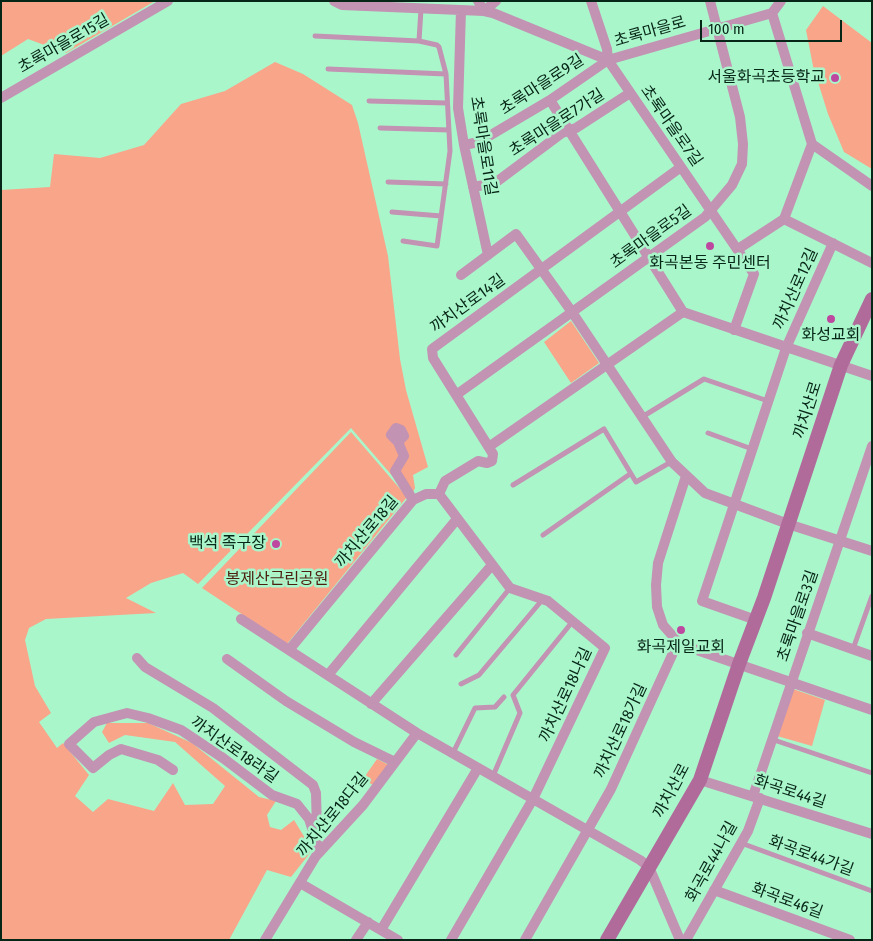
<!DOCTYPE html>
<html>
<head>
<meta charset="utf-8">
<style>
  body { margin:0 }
  #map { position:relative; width:873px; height:941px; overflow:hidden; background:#aaf6cb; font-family:"Fira Sans Condensed",sans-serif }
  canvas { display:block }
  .frame { position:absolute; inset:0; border:2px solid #062617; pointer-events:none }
  .scale { position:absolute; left:700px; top:20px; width:142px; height:22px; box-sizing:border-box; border:2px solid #062617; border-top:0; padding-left:6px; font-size:15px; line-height:18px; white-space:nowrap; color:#062617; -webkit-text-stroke:4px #aaf6cb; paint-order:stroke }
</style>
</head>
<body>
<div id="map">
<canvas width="873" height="941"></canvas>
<div class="frame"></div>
<div class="scale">100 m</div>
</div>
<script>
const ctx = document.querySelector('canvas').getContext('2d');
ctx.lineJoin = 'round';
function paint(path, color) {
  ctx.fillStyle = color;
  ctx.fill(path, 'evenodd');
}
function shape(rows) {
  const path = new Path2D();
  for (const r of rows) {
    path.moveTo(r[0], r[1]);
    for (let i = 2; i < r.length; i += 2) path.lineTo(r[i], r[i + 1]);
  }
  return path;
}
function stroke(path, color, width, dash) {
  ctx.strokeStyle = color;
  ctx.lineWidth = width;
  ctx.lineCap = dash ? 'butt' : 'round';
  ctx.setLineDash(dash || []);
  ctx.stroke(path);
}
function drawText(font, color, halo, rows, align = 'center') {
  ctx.font = font + ' "Fira Sans Condensed","Noto Sans KR",sans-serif';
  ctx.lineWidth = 5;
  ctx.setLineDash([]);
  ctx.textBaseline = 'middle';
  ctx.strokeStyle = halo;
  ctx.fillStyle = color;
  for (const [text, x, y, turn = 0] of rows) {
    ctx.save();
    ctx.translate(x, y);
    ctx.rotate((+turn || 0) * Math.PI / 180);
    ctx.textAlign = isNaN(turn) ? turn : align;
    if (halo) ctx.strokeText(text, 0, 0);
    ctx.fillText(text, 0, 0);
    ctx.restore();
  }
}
const green = shape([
  [1,1,155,1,66,53,28,39,1,56],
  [823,6,872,43,872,169,844,152,828,114,813,66,806,30],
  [275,62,303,74,352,105,358,123,388,256,400,359,406,390,428,467,413,475,415,488,413,492,407,493,351,428,198,584,183,573,151,583,126,598,156,613,46,619,29,628,25,640,35,686,51,713,39,722,57,748,63,743,89,775,75,796,93,812,108,799,154,811,173,783,185,805,213,804,225,786,175,742,125,735,109,743,102,732,107,723,148,723,192,743,259,797,276,801,267,815,270,827,281,830,294,820,305,838,310,853,291,877,267,870,229,940,1,940,1,190,50,187,54,154,100,158,144,145,181,104,225,91],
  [571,321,599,363,571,383,544,342],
  [351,432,407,497,287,644,202,588],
  [793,689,825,700,812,746,777,736],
  [377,759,389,765,373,785,363,779]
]);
const lane = shape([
  [315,36,419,41,437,45,439,47,446,74,450,151,437,246,403,241],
  [419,41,421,9],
  [328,69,446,74],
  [369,101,447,103],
  [380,128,449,130],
  [388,182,446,184],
  [392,212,441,216],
  [642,417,704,379,768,401],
  [708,433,752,449],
  [513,485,604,429,636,482,671,462],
  [543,535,630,474],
  [853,649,872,596],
  [456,655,510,588],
  [461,684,479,675,543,599],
  [771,739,872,773],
  [453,753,475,708,495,707,504,697],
  [493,776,520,713,513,695,573,621],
  [741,843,872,891]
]);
const street = shape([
  [334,1,342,5,484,11,493,13,608,60,772,13,812,144,872,186],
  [478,1,484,11,496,1],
  [591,1,607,49,608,60],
  [461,10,458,108,464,145,488,255],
  [772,13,781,1],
  [608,60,754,274,734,330],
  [1,98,168,1],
  [550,100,683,312,872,376],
  [464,145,479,142,550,100,608,60],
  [473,187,495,183,562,133,576,128,630,93],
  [784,219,872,263],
  [738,249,784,219,812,144],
  [461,275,516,234,572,312,672,462,705,493,788,524,872,551],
  [456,395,705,217,732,185,742,164,743,144,740,117,710,1],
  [398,442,391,435,396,428,401,430,404,436,398,442,404,456,395,471,413,500],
  [490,446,683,312],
  [686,476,658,563,656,585,657,607,663,625,678,642,688,647,872,710],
  [439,494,510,588,548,601,605,648,533,799,451,940],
  [439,494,445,481,478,461,487,463,492,461,493,454,433,358,432,349,681,167],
  [241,619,417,733,640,860,649,867,680,940],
  [756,620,702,601,786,348,833,243],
  [807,633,872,656],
  [289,650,413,500,426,494,439,494],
  [137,658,145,667,213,708,313,785,316,793,317,831],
  [227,659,286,701,354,742,395,762],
  [328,675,457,519],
  [371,704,492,565],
  [173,770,158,760,121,749,109,755,93,768,69,744,94,722,127,713,148,718,181,730,223,758,272,795,297,804,309,819,320,852],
  [700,780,872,834],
  [753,796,872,446],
  [300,883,398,940],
  [714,890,850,940],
  [381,930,478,768],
  [265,940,316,856,363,805,417,733],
  [356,940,368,922],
  [525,940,611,789,678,642],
  [686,940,748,831,760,798]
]);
const secondary = shape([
  [607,940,700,780,739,664,764,598,841,365,872,299]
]);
const markers = [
  [835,78,5,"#be48a0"],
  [710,246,5,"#be48a0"],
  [831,319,5,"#be48a0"],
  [276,544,5,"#be48a0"],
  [681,630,5,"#be48a0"]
];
const streetNames = [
  ["초록마을로",650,32,-16],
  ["초록마을로15길",64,44,-30],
  ["초록마을로9길",542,85,-33],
  ["초록마을로7가길",557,123,-33],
  ["초록마을로7길",671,126,55],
  ["초록마을로11길",483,146,81],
  ["초록마을로5길",651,237,-36],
  ["까치산로12길",796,289,-66],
  ["까치산로14길",468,304,-36],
  ["까치산로",808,410,-72],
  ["까치산로18길",367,532,-50],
  ["초록마을로3길",798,616,-71],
  ["까치산로18나길",566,695,-65],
  ["까치산로18가길",621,731,-65],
  ["까치산로18라길",234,750,35],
  ["까치산로",672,791,-62],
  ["화곡로44길",790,792,18],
  ["까치산로18다길",333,815,-51],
  ["화곡로44가길",811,856,20],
  ["화곡로44나길",712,862,-61],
  ["화곡로46길",787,901,20]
];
const poiNames = [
  ["서울화곡초등학교",825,78,"right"],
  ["화곡본동 주민센터",710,264],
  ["화성교회",831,336],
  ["백석 족구장",266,544,"right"],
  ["화곡제일교회",681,648]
];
const parkNames = [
  ["봉제산근린공원",277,580]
];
paint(green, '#f8a58a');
stroke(lane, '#c293b2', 5);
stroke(street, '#c293b2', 10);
stroke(secondary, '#b06b9b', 14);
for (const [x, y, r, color] of markers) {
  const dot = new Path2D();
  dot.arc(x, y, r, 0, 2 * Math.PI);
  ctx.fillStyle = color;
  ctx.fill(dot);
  stroke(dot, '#aaf6cb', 2);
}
drawText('16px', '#062617', '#aaf6cb', streetNames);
drawText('16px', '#062617', '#aaf6cb', poiNames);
drawText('16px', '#4d1f0e', '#aaf6cb', parkNames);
</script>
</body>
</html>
